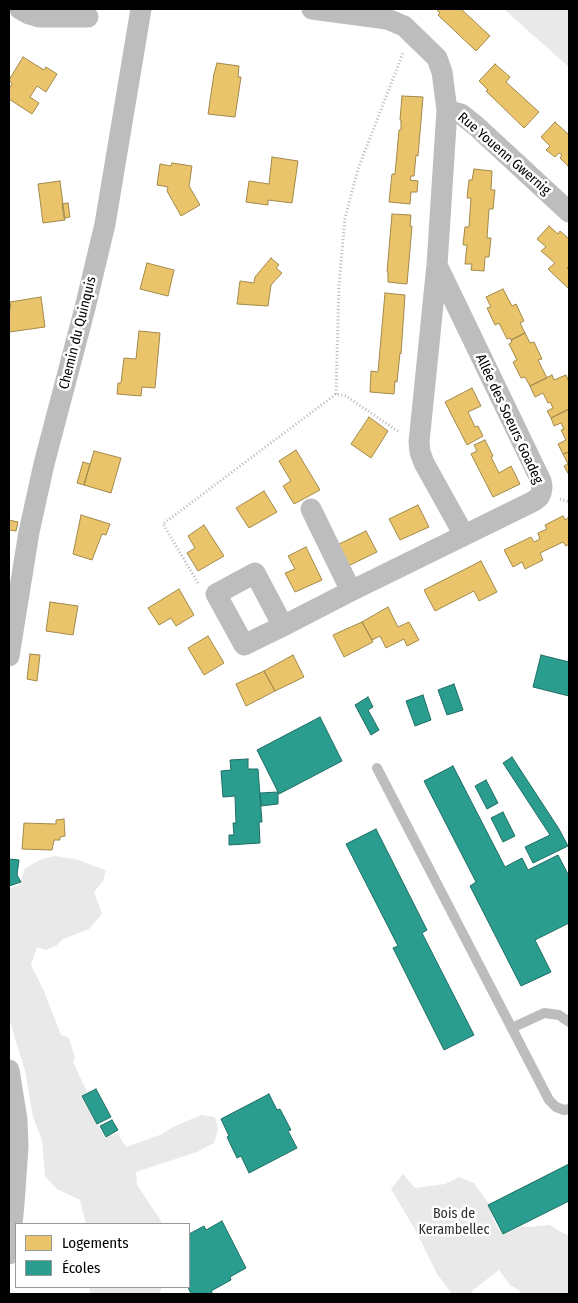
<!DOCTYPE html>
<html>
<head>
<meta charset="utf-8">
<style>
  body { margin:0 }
  #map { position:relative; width:578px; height:1303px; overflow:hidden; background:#fff; font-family:"Fira Sans Condensed",sans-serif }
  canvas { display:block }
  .frame { position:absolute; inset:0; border:10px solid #000; pointer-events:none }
  .legend { position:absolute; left:15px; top:1223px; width:175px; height:65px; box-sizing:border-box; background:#fff; border:1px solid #999; margin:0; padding:6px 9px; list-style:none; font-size:15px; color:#000 }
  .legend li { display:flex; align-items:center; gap:10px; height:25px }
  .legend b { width:25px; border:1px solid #999 }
</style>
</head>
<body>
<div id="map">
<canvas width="578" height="1303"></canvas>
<div class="frame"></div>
<ul class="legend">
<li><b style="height:14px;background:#e9c46a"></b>Logements</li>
<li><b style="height:14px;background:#2a9d8f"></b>Écoles</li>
</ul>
</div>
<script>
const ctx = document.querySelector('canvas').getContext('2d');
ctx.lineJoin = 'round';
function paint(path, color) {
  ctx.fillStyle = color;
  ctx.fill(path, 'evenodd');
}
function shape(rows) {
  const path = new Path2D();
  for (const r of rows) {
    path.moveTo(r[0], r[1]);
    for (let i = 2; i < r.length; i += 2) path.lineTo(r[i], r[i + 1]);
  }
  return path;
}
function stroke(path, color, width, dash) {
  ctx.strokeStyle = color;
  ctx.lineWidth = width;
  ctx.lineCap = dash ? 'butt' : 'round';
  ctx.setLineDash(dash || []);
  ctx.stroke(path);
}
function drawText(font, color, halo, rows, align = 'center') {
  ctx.font = font + ' "Fira Sans Condensed",sans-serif';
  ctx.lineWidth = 5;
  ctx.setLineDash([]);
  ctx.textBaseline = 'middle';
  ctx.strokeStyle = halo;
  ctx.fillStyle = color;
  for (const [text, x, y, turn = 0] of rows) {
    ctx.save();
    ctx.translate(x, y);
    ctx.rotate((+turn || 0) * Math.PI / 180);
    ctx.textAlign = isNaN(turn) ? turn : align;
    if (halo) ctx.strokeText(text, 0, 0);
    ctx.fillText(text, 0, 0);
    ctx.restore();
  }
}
const green = shape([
  [504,9,569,9,569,67,534,36],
  [55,856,75,859,106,870,103,881,94,892,102,914,89,929,63,939,57,945,46,950,37,947,31,965,43,989,61,1035,69,1038,75,1058,73,1062,87,1092,81,1096,105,1138,117,1133,126,1147,160,1135,173,1127,201,1115,215,1117,218,1129,214,1143,197,1152,136,1172,137,1185,163,1224,86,1224,80,1200,57,1189,45,1176,42,1140,33,1117,25,1071,9,1018,9,889,20,884,25,868,42,859],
  [403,1174,415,1188,445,1184,459,1177,474,1183,487,1201,495,1223,503,1235,522,1226,528,1227,549,1225,569,1236,569,1294,518,1294,520,1291,510,1285,499,1270,473,1290,471,1294,452,1294,437,1274,417,1233,391,1189],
  [88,1287,161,1287,162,1288,159,1294,89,1294,90,1290]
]);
const homes = shape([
  [436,9,461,9,490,36,476,51,438,15,440,13,436,9],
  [23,57,44,70,46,67,57,74,46,92,37,86,30,97,39,103,32,114,9,99,9,89,12,84,9,80,23,57],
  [217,63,239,66,238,77,241,77,235,117,208,114,214,74,217,63],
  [495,64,510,77,506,82,539,112,524,128,486,91,488,90,479,81,495,64],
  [402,96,423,97,418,156,416,155,414,176,411,176,410,180,418,181,417,192,411,192,410,204,389,202,392,174,395,174,399,130,401,130,401,120,400,120,402,96],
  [555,122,569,135,569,167,560,158,562,155,559,153,555,157,546,150,550,146,541,137,555,122],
  [272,157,298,161,292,203,268,200,268,205,246,202,249,181,269,184,272,157],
  [172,163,192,166,189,186,200,205,181,216,167,191,168,187,157,185,160,164,171,166,172,163],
  [474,169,492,171,491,190,495,190,493,209,489,209,487,238,491,238,489,257,485,257,484,271,471,270,472,264,465,264,467,245,463,245,465,227,469,227,471,198,467,198,469,180,472,180,474,169],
  [60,181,65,220,43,223,38,184,60,181],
  [68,203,70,217,64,218,62,204,68,203],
  [392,214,411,215,410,226,412,226,407,284,388,282,388,272,387,272,392,214],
  [549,226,558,234,560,231,569,239,569,265,567,268,569,270,569,289,548,269,555,263,541,251,546,247,537,239,549,226],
  [271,258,279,265,276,268,282,273,271,285,268,306,237,304,240,281,254,283,255,277,271,258],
  [147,263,174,270,168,296,140,289,147,263],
  [503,289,512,306,516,304,524,321,520,323,525,333,511,340,510,338,507,339,499,323,495,325,487,308,491,307,486,297,503,289],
  [385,293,405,295,401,354,400,353,397,382,395,381,394,394,370,392,371,371,378,372,385,293],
  [41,297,45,327,9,332,9,308,11,308,10,302,41,297],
  [139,331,160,333,155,388,142,387,141,396,117,394,118,383,121,383,124,358,136,359,139,331],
  [525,333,530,343,534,342,542,359,538,360,547,378,530,386,525,377,521,378,513,362,517,360,509,344,512,342,511,340,525,333],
  [552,375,554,380,566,375,569,382,569,409,551,418,547,411,553,408,550,402,548,403,543,393,535,397,530,386,552,375],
  [472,388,481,406,468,412,475,427,478,426,483,436,467,445,445,402,472,388],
  [569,409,569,452,563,454,558,444,566,440,561,430,564,429,561,423,554,426,551,418,569,409],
  [369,417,388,431,371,458,351,444,369,417],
  [485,440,493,456,491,457,499,473,511,466,520,484,493,497,471,454,477,451,474,445,485,440],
  [296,450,320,490,294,504,283,486,291,481,279,461,296,450],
  [94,451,121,458,111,493,84,485,94,451],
  [569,452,569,475,564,466,568,464,563,454,569,452],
  [83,462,90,464,84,485,77,483,83,462],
  [264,491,277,512,249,528,236,508,264,491],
  [418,505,429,527,400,540,389,519,418,505],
  [81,515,110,524,106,535,102,534,92,560,73,554,81,515],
  [563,516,565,520,569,517,569,544,566,546,563,542,540,553,543,560,525,569,522,562,513,567,504,550,531,537,534,542,540,539,538,533,547,529,545,525,563,516],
  [9,520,18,522,16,531,9,530,9,520],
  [204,525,224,556,198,571,187,553,195,548,188,536,204,525],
  [366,531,377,552,348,566,337,545,366,531],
  [306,547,322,580,295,592,285,573,295,569,288,556,306,547],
  [481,561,497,592,479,601,474,591,435,611,424,590,481,561],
  [179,589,194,615,176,626,171,618,159,625,148,608,179,589],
  [50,602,78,606,73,635,46,631,50,602],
  [388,607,398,627,409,622,419,640,407,646,404,639,386,648,380,636,372,640,362,622,388,607],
  [362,622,373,642,344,657,333,635,362,622],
  [208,636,224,663,204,675,188,648,208,636],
  [30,654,40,655,37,681,27,679,30,654],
  [293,655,304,677,275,691,264,671,293,655],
  [264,671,275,691,246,706,236,684,264,671],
  [64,819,65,836,60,837,60,840,54,840,52,850,22,849,24,823,56,824,56,820,64,819]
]);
const schools = shape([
  [541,655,569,662,569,696,533,687,541,655],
  [454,684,463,710,447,715,438,690,454,684],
  [423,695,431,720,415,726,406,701,423,695],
  [368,697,373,707,368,710,379,730,371,735,355,705,368,697],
  [320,717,342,761,279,794,257,750,320,717],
  [512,757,559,829,568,846,533,863,525,847,550,835,503,763,512,757],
  [248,759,248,769,258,769,262,822,259,822,260,843,229,845,229,835,234,835,233,823,236,823,235,796,223,797,221,771,231,770,230,760,248,759],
  [453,766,505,867,522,858,528,870,558,855,569,876,569,923,535,940,551,972,521,986,470,886,476,882,424,781,453,766],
  [486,780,498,803,487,809,475,786,486,780],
  [278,792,278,804,261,806,260,793,278,792],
  [503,812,515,836,503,842,491,818,503,812],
  [376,829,427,930,422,933,474,1035,444,1050,393,948,398,946,346,844,376,829],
  [9,859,19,860,17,875,21,882,9,886,9,859],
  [96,1089,111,1117,97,1124,82,1096,96,1089],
  [269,1094,277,1110,280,1109,291,1130,288,1131,297,1148,249,1173,241,1156,237,1158,227,1137,229,1136,221,1119,269,1094],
  [112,1120,118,1130,106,1137,100,1126,112,1120],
  [569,1164,569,1201,503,1234,488,1205,569,1164],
  [222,1221,246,1268,230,1277,231,1280,211,1291,213,1294,191,1294,188,1287,189,1234,204,1226,206,1230,222,1221]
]);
const path = shape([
  [336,394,339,285,345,218,358,169,403,53],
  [560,499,569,502],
  [198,583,163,524,336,394,346,396,399,432]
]);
const lane = shape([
  [377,768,549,1100,556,1107,564,1110,569,1109],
  [512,1028,544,1013,559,1015,569,1022]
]);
const street = shape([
  [20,9,29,14,39,17,88,17],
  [312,9,387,19,404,26,437,58,442,72,447,110,461,114,476,126,569,212],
  [447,110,437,265,419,442,420,452,424,463,464,535],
  [311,509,351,591],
  [283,626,255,573,216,594,244,645,283,626,351,591,534,501,539,497,541,493,542,487,541,481,437,265],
  [9,656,29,532,44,464,85,308,105,224,141,9],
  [9,1070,17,1120,18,1147,14,1204,9,1254]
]);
const streetNames = [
  ["Rue Youenn Gwernig",504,154,41],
  ["Chemin du Quinquis",78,333,-76],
  ["Allée des Soeurs Goadeg",509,419,65]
];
const parkNames = [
  ["Bois de",454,1214],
  ["Kerambellec",454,1230]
];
paint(green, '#e9e9e9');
paint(homes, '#e9c46a');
stroke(homes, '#a3894a', 1);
paint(schools, '#2a9d8f');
stroke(schools, '#1d6e64', 1);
stroke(path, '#b8b8b8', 3, [1, 2.5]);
stroke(lane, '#bdbdbd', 10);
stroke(street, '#bdbdbd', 21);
drawText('14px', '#000', '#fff', streetNames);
drawText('14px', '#2e2e2e', '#fff', parkNames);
</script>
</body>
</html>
